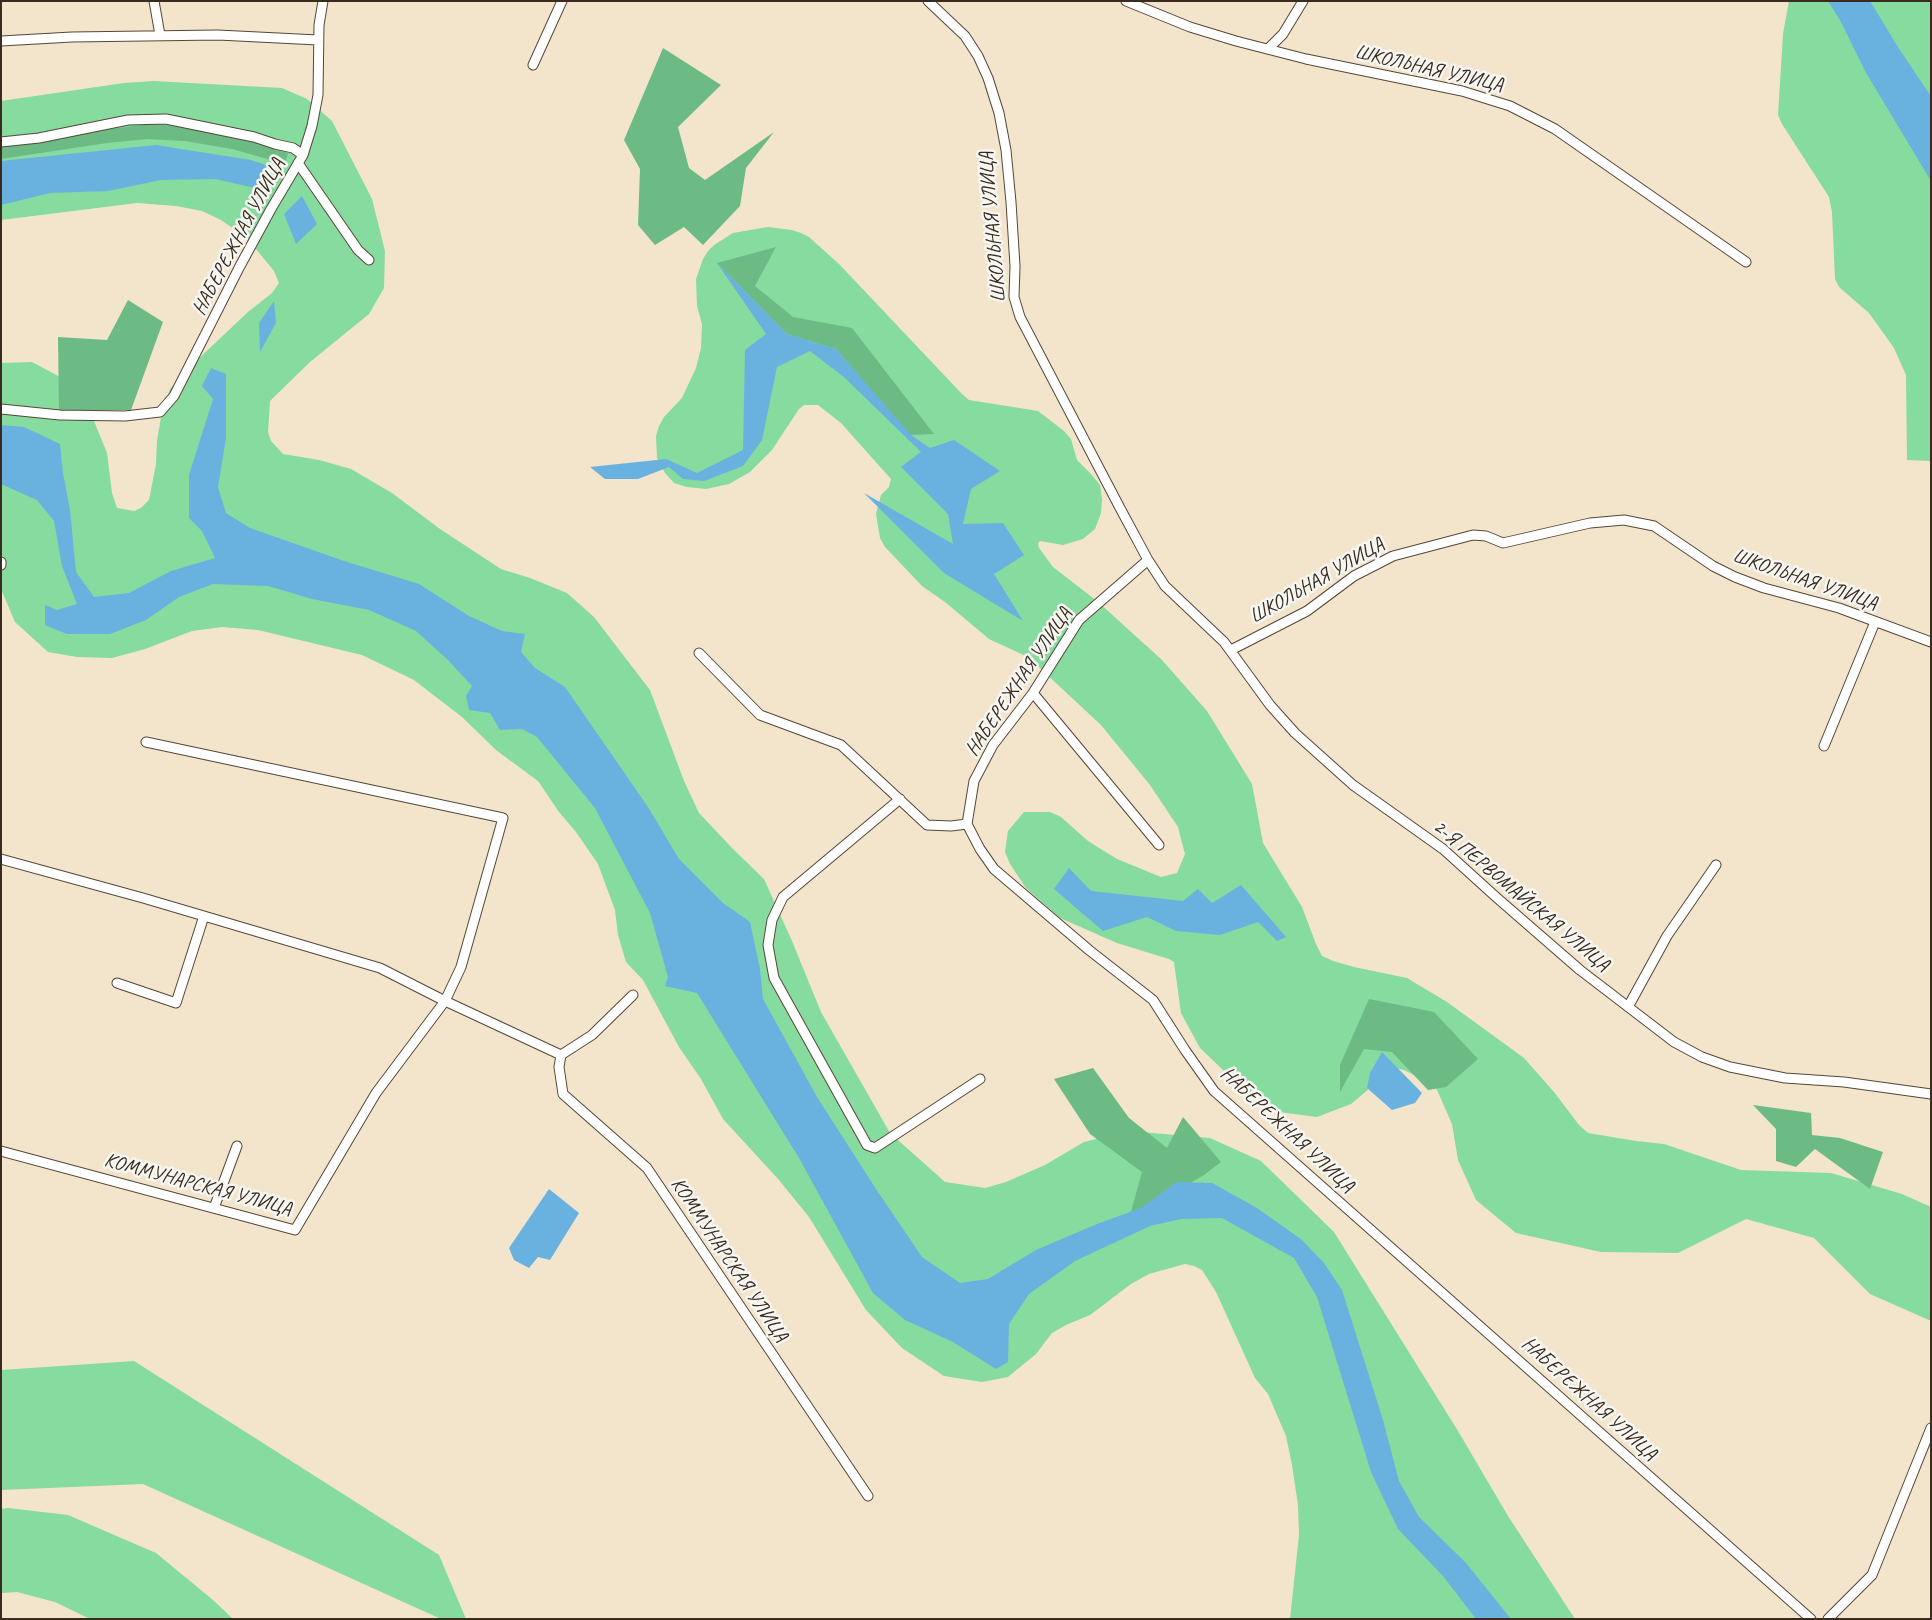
<!DOCTYPE html>
<html>
<head>
<meta charset="utf-8">
<style>
  body { margin:0 }
  #map { position:relative; width:1932px; height:1620px; overflow:hidden; background:#f3e4cc; font-family:Caveat,sans-serif }
  canvas { display:block }
  .frame { position:absolute; inset:0; border:2px solid #3b2a1e; pointer-events:none }
</style>
</head>
<body>
<div id="map">
<canvas width="1932" height="1620"></canvas>
<div class="frame"></div>
</div>
<script>
const ctx = document.querySelector('canvas').getContext('2d');
ctx.lineJoin = 'round';
function paint(path, color) {
  ctx.fillStyle = color;
  ctx.fill(path, 'evenodd');
}
function shape(rows) {
  const path = new Path2D();
  for (const r of rows) {
    path.moveTo(r[0], r[1]);
    for (let i = 2; i < r.length; i += 2) path.lineTo(r[i], r[i + 1]);
  }
  return path;
}
function stroke(path, color, width, dash) {
  ctx.strokeStyle = color;
  ctx.lineWidth = width;
  ctx.lineCap = dash ? 'butt' : 'round';
  ctx.setLineDash(dash || []);
  ctx.stroke(path);
}
function drawText(font, color, halo, rows, align = 'center') {
  ctx.font = font + ' Caveat,sans-serif';
  ctx.lineWidth = 5;
  ctx.setLineDash([]);
  ctx.textBaseline = 'middle';
  ctx.strokeStyle = halo;
  ctx.fillStyle = color;
  for (const [text, x, y, turn = 0] of rows) {
    ctx.save();
    ctx.translate(x, y);
    ctx.rotate((+turn || 0) * Math.PI / 180);
    ctx.textAlign = isNaN(turn) ? turn : align;
    if (halo) ctx.strokeText(text, 0, 0);
    ctx.fillText(text, 0, 0);
    ctx.restore();
  }
}
const green = shape([
  [1789,1,1931,1,1930,461,1907,460,1906,375,1894,348,1869,313,1839,287,1835,279,1832,212,1829,197,1782,124,1778,115,1783,34],
  [154,81,282,88,307,99,332,121,372,199,385,251,384,288,369,314,310,362,270,401,268,432,271,441,283,454,319,460,351,469,392,493,440,529,501,569,530,578,567,593,594,617,650,690,684,781,699,813,733,849,764,879,792,941,821,1012,890,1133,945,1182,985,1188,1006,1182,1045,1165,1084,1142,1129,1131,1210,1138,1261,1161,1334,1232,1458,1431,1508,1516,1575,1619,1290,1619,1299,1535,1298,1505,1292,1465,1286,1436,1268,1394,1255,1378,1216,1292,1202,1270,1194,1266,1185,1264,1149,1274,1131,1284,1090,1315,1066,1325,1052,1333,1036,1354,1008,1377,982,1382,944,1376,902,1348,866,1310,809,1217,779,1180,723,1119,701,1079,679,1047,643,980,626,962,618,935,615,910,598,864,576,832,559,812,538,781,496,750,462,717,414,680,362,655,258,630,222,627,192,631,145,649,112,658,77,657,48,652,15,622,1,589,1,363,32,362,60,377,94,421,107,453,112,493,117,508,134,511,141,508,149,500,156,464,157,441,162,411,170,389,195,362,248,312,272,293,279,283,274,271,247,238,221,220,202,211,176,206,137,203,1,220,1,101,124,83],
  [768,227,792,230,801,233,809,237,839,264,962,394,969,400,1038,411,1064,431,1071,439,1077,460,1091,474,1100,485,1102,499,1101,513,1095,529,1083,539,1063,545,1040,541,1038,543,1039,548,1053,567,1097,601,1162,660,1207,711,1252,784,1263,843,1302,907,1316,944,1322,956,1333,961,1354,967,1407,978,1447,1002,1524,1058,1554,1092,1579,1125,1588,1133,1636,1141,1664,1144,1741,1170,1831,1173,1902,1194,1931,1207,1931,1321,1870,1294,1814,1238,1746,1219,1678,1253,1601,1252,1516,1233,1476,1200,1458,1160,1452,1124,1437,1090,1427,1082,1404,1070,1389,1067,1376,1083,1351,1104,1317,1117,1279,1112,1242,1088,1200,1048,1181,1013,1174,962,1169,959,1117,943,1060,918,1026,888,1010,864,1005,852,1008,831,1024,812,1050,812,1061,817,1088,841,1117,859,1161,877,1177,873,1185,854,1178,827,1150,785,1101,725,1028,657,989,639,945,602,922,586,885,547,880,538,876,514,881,495,889,487,891,479,841,423,818,405,804,405,799,409,772,450,750,472,729,484,706,489,687,487,674,483,665,473,657,458,656,436,659,426,664,417,682,398,696,368,701,348,702,324,697,306,696,279,703,259,708,251,714,245,733,233],
  [134,1361,439,1555,466,1619,441,1619,143,1484,1,1490,1,1370],
  [8,1508,68,1515,156,1553,213,1600,233,1619,90,1619,55,1602,17,1592,1,1593,1,1509]
]);
const forest = shape([
  [663,48,721,85,678,127,689,168,705,180,774,132,746,168,740,206,703,245,684,227,655,245,638,225,640,169,624,140],
  [150,124,178,126,250,140,288,153,285,164,232,149,185,141,148,139,107,143,1,159,1,147,102,130],
  [776,247,755,286,793,317,852,328,934,434,910,435,836,349,787,334,717,263],
  [128,300,163,322,131,410,59,411,58,337,107,340],
  [1369,999,1434,1012,1478,1059,1446,1087,1428,1090,1392,1052,1364,1049,1340,1092,1340,1065],
  [1093,1068,1129,1118,1167,1148,1183,1117,1221,1162,1204,1175,1129,1219,1142,1172,1090,1134,1054,1079],
  [1753,1105,1811,1113,1812,1135,1840,1138,1883,1152,1870,1189,1815,1149,1796,1167,1776,1161,1776,1129]
]);
const water = shape([
  [1828,1,1870,1,1898,47,1926,89,1931,96,1931,181,1865,71,1841,22],
  [156,145,251,160,281,170,264,190,215,179,161,180,108,191,50,193,1,205,1,161],
  [302,196,317,224,296,244,284,214],
  [717,263,787,334,836,349,911,435,930,448,954,440,1000,471,971,489,963,524,1003,523,1024,555,994,574,1023,621,944,573,864,493,953,544,948,514,901,467,921,452,845,378,810,351,777,367,762,440,743,466,704,481,683,479,669,467,638,479,605,479,590,467,666,459,697,473,743,450,745,350,766,334],
  [274,301,276,323,260,352,259,323],
  [211,368,226,374,226,438,218,487,226,513,250,528,344,561,419,584,469,616,502,631,525,634,521,652,535,668,565,687,648,807,679,859,723,903,750,922,760,969,763,999,817,1097,876,1189,922,1257,960,1283,988,1279,1036,1250,1097,1224,1141,1208,1177,1182,1212,1183,1257,1208,1302,1240,1324,1263,1342,1290,1383,1420,1399,1481,1419,1517,1466,1563,1511,1619,1476,1619,1443,1576,1398,1529,1371,1472,1317,1297,1294,1258,1222,1218,1181,1219,1150,1226,1075,1261,1029,1294,1009,1324,1008,1362,996,1369,953,1342,905,1320,873,1293,799,1158,697,993,665,986,668,977,650,913,595,808,537,737,522,729,500,730,490,713,469,710,466,696,472,686,448,660,416,631,369,610,312,599,268,586,213,584,179,597,146,620,110,634,67,634,45,625,45,605,57,610,77,604,62,566,54,521,37,500,1,484,1,425,24,427,60,444,63,473,70,510,76,572,94,597,129,593,171,571,215,558,202,531,189,518,189,475,213,399,202,386],
  [1069,868,1091,891,1183,901,1198,889,1212,903,1241,885,1286,937,1277,941,1258,922,1220,935,1176,931,1147,917,1103,931,1054,889],
  [1382,1052,1422,1093,1415,1103,1392,1110,1367,1088,1370,1073],
  [549,1189,579,1213,550,1260,538,1257,529,1268,514,1260,509,1248]
]);
const street = shape([
  [154,1,160,35],
  [928,1,965,36,978,56,988,78,999,113,1006,150,1011,202,1015,266,1014,297,1020,317,1120,508,1148,560,1165,586,1224,642,1270,705,1295,733,1353,785,1443,849,1496,897,1580,970,1674,1042,1702,1057,1730,1067,1785,1078,1844,1082,1931,1094],
  [1126,1,1190,27,1236,41,1306,59,1462,91,1510,106,1555,129,1746,262],
  [1,41,72,37,218,35,318,40],
  [1268,49,1283,34,1303,1],
  [533,65,562,1],
  [1,142,39,138,128,120,166,119,254,137,275,144,293,148,303,155],
  [298,163,358,250,369,260],
  [1,409,60,415,125,416,160,412,174,396,240,266,271,209,303,155,312,126,318,95,319,25,323,1],
  [1148,560,1079,620,1033,693,993,745,974,781,967,824,980,849,994,869,1089,950,1153,1000,1185,1050,1214,1091,1811,1619],
  [1,562,1,565],
  [1231,650,1307,611,1354,576,1393,556,1473,535,1486,536,1503,543,1590,523,1624,520,1654,526,1713,566,1735,577,1764,588,1839,608,1931,642],
  [699,653,760,715,841,745,927,825,951,826,967,824],
  [1033,693,1159,845],
  [1824,746,1875,622],
  [900,799,783,897,772,920,768,945,774,978,867,1145,875,1148,980,1079],
  [1,859,143,898,380,968,445,1001,561,1055,592,1035,633,995],
  [117,983,176,1003,204,916],
  [1628,1007,1667,936,1716,865],
  [561,1055,559,1067,563,1094,647,1168,868,1496],
  [1,1151,295,1230,376,1093,445,1001,461,967,503,818,146,742],
  [214,1208,237,1146],
  [1828,1619,1872,1575,1931,1428]
]);
const streetNames = [
  ["ШКОЛЬНАЯ УЛИЦА",1429,69,13],
  ["ШКОЛЬНАЯ УЛИЦА",993,227,-95],
  ["НАБЕРЕЖНАЯ УЛИЦА",239,237,-62],
  ["ШКОЛЬНАЯ УЛИЦА",1805,580,19],
  ["ШКОЛЬНАЯ УЛИЦА",1317,581,-30],
  ["НАБЕРЕЖНАЯ УЛИЦА",1019,682,-56],
  ["2-Я ПЕРВОМАЙСКАЯ УЛИЦА",1521,896,40],
  ["НАБЕРЕЖНАЯ УЛИЦА",1287,1130,43],
  ["КОММУНАРСКАЯ УЛИЦА",198,1185,15],
  ["КОММУНАРСКАЯ УЛИЦА",729,1260,56],
  ["НАБЕРЕЖНАЯ УЛИЦА",1589,1399,42]
];
paint(green, '#86db9e');
paint(forest, '#6cbb85');
paint(water, '#69b2e0');
stroke(street, '#574638', 11);
stroke(street, '#fff', 9);
drawText('20px', '#3b2a1e', '#f6f6f2', streetNames);
</script>
</body>
</html>
